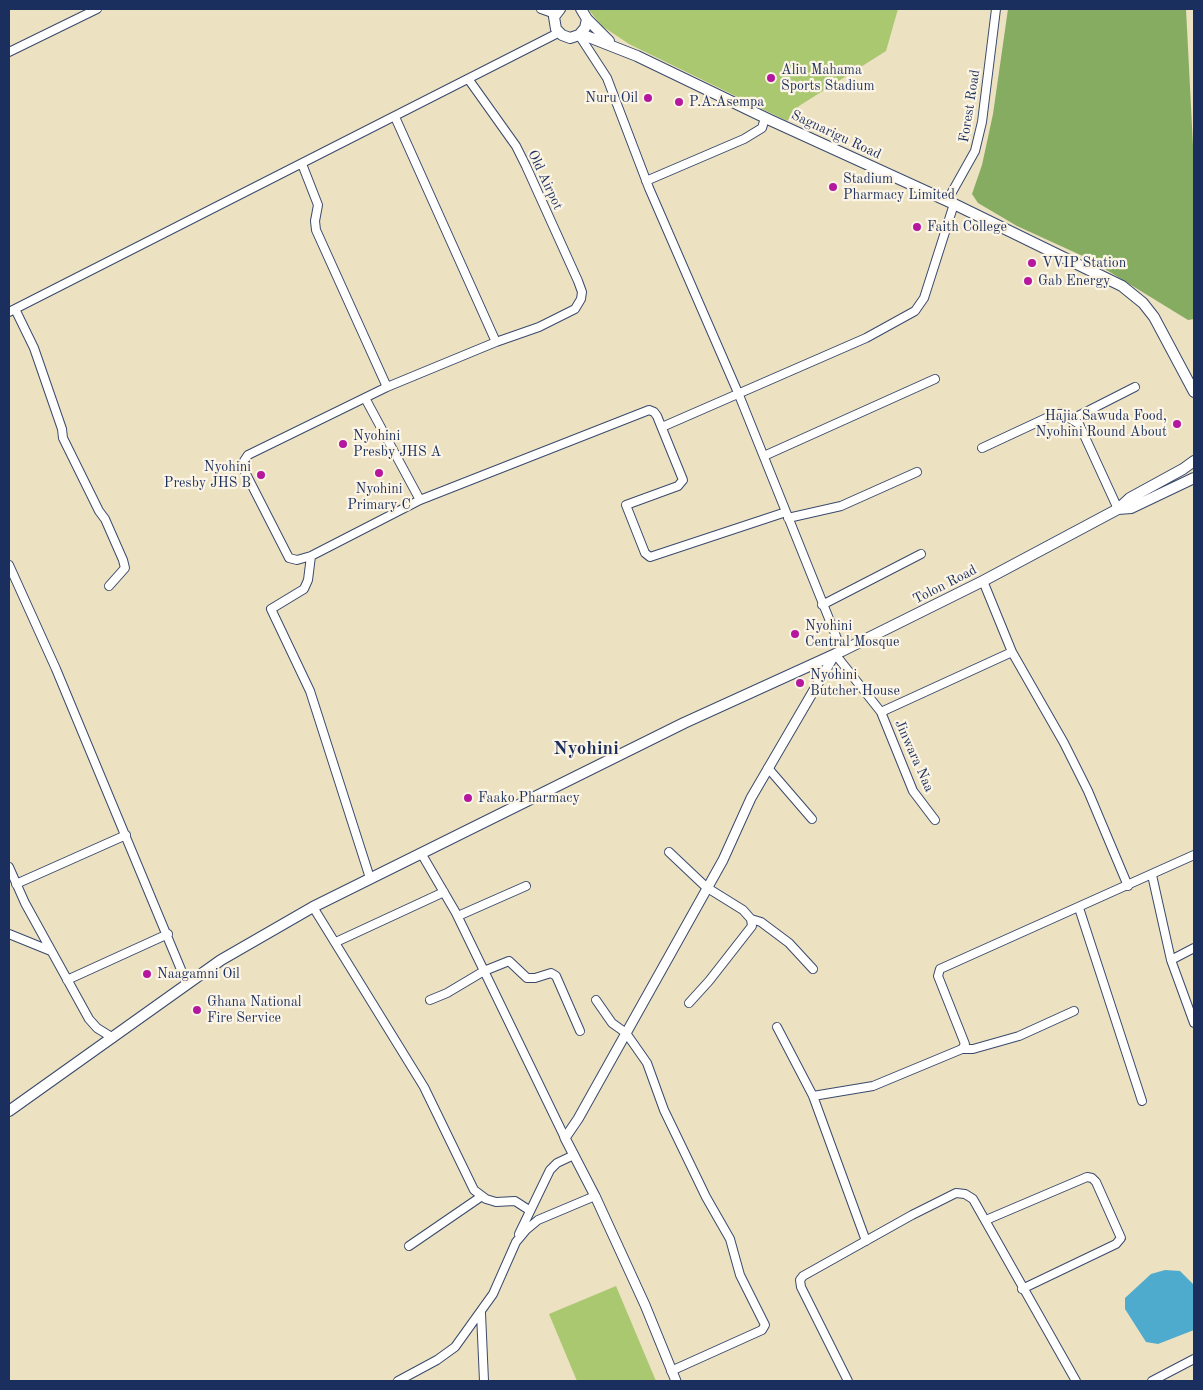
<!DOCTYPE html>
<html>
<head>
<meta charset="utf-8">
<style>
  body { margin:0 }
  #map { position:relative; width:1203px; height:1390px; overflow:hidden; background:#ece1c0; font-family:"Old Standard TT",serif }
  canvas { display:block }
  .frame { position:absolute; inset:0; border:10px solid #1b2f5e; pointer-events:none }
</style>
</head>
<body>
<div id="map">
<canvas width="1203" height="1390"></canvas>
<div class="frame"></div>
</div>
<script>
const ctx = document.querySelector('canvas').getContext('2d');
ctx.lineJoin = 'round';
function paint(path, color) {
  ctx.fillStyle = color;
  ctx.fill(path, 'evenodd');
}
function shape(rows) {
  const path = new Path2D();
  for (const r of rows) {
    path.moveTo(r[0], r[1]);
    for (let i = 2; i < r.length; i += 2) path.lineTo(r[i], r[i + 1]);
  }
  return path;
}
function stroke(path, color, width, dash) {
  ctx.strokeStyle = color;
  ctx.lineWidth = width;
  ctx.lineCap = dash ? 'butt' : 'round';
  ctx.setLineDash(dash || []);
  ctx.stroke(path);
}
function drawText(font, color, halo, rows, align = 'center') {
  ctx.font = font + ' "Old Standard TT",serif';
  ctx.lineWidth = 4.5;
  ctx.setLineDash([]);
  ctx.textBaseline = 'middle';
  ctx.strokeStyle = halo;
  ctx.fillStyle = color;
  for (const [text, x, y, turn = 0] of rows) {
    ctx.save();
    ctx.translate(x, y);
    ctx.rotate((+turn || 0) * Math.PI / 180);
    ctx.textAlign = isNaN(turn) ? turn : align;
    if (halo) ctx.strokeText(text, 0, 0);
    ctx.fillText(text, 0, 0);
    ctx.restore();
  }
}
const green = shape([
  [588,9,898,9,886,51,799,106,787,121,629,44,602,26],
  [616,1286,656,1381,577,1381,549,1314]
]);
const forest = shape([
  [1008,9,1186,9,1194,165,1194,319,1188,320,1087,258,1017,226,978,203,972,194,982,165,993,114]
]);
const water = shape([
  [1165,1270,1180,1271,1194,1285,1194,1330,1158,1344,1146,1342,1125,1309,1125,1298,1151,1274]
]);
const minor = shape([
  [541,9,555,14],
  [579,35,607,78,649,188,739,395,842,651],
  [9,52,97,9],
  [469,80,516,146,526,166,578,281,582,292,581,299,575,309,539,327,496,342,387,387,248,455,244,461,244,470,289,558,297,560,311,556,420,500,649,410,654,412,657,416,683,480,678,486,626,505,645,553,650,557,786,512],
  [395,117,496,342],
  [302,164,318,205,315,221,316,230,387,387],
  [646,181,744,139,762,128,765,118],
  [947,201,975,151,982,122,996,9],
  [15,309,34,348,62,429,63,438,99,511,105,519,123,560,125,568,109,586],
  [9,312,558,33],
  [365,398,420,500],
  [1072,419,1135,387],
  [662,427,866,338,915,311,924,298,954,204],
  [982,448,1055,414,1063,414,1079,424,1118,509],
  [764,456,935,379],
  [788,518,841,506,917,472],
  [311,556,308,580,304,589,271,609,310,691,370,878],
  [9,565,56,669,187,984],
  [983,581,1012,652,1064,743,1088,791,1128,886],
  [822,605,921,554],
  [835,654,881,712,913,791,935,820],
  [881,712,1012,652],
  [768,768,812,819],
  [669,852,706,887,743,910,751,919,752,926,709,981,689,1003],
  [421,853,456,913,565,1138],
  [9,867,25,903,89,1019,97,1028,113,1038],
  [1152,875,1171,960,1194,1023],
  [16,884,126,835],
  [313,907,424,1087,474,1190,486,1199,496,1202,515,1201,529,1210],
  [1079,908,1142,1101],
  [458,916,526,886],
  [751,919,761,922,789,943,813,969],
  [9,934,51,951],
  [336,942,444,892],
  [1171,960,1194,948],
  [67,980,168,934],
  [430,1000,447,993,484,971,509,961,527,978,535,978,551,973,556,976,580,1031],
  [596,1000,612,1023,626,1033,647,1063,664,1110,706,1197,730,1239,740,1275,765,1325,762,1330,671,1371],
  [777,1027,813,1096,866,1241],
  [962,1049,973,1049,1019,1036,1074,1011],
  [813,1096,873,1086,962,1049,965,1044,938,976,940,969,1194,855],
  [986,1220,1087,1177,1092,1178,1096,1182,1121,1238,1116,1244,1022,1289],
  [519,1234,550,1170,557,1163,574,1155],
  [409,1246,482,1196],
  [481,1313,484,1381],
  [398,1381,437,1360,455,1347,493,1294,516,1242,526,1230,538,1220,595,1196],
  [848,1381,801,1287,800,1280,803,1276,912,1215,956,1193,965,1194,973,1199,1076,1381],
  [1152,1381,1194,1359]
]);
const tertiary = shape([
  [676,1381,645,1305,595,1196,565,1138,578,1119,723,860,751,798,835,654]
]);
const secondary = shape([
  [560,9,554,17,556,29,562,35,570,38,579,35,585,28,587,19,581,9],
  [587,19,609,41],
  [581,34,637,56,770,120,954,204,1122,286,1143,303,1154,317,1194,392],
  [1118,509,1131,508,1194,478],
  [9,1111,221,960,313,907,684,723,842,651,983,581,1118,509,1130,498,1183,469,1194,461]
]);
const markers = [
  [771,78,5,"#b5179e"],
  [648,98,5,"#b5179e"],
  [679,102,5,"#b5179e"],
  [833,187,5,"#b5179e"],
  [917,227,5,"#b5179e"],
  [1032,263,5,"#b5179e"],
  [1028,281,5,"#b5179e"],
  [1177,424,5,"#b5179e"],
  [343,444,5,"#b5179e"],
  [379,473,5,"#b5179e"],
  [261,475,5,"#b5179e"],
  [795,634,5,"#b5179e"],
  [800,683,5,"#b5179e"],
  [468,798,5,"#b5179e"],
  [147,974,5,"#b5179e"],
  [197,1010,5,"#b5179e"]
];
const poiNames = [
  ["Aliu Mahama",781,70],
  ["Sports Stadium",781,86],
  ["Nuru Oil",638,98,"right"],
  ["P.A.Asempa",689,102],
  ["Stadium",843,179],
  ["Pharmacy Limited",843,195],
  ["Faith College",927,227],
  ["VVIP Station",1042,263],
  ["Gab Energy",1038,281],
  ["Hajia Sawuda Food,",1167,416,"right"],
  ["Nyohini Round About",1167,432,"right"],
  ["Nyohini",353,436],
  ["Presby JHS A",353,452],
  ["Nyohini",251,467,"right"],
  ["Presby JHS B",251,483,"right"],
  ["Nyohini",379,489,"center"],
  ["Primary C",379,505,"center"],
  ["Nyohini",805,626],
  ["Central Mosque",805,642],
  ["Nyohini",810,675],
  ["Butcher House",810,691],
  ["Faako Pharmacy",478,798],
  ["Naagamni Oil",157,974],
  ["Ghana National",207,1002],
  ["Fire Service",207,1018]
];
const streetNames = [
  ["Forest Road",970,106,-81],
  ["Sagnarigu Road",836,135,25],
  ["Old Airpot",545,180,65],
  ["Tolon Road",945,585,-27],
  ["Jinwara Naa",914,756,66]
];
const districtNames = [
  ["Nyohini",586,749]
];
paint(green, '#a9c870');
paint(forest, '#86ac62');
paint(water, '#4fabcd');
stroke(minor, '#3a4a6d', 10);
stroke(tertiary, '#3a4a6d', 11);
stroke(secondary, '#3a4a6d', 12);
stroke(minor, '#fff', 8);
stroke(tertiary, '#fff', 9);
stroke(secondary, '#fff', 10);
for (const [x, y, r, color] of markers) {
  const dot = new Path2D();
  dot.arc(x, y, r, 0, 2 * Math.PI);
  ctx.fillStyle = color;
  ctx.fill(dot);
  stroke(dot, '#fcf5e5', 2);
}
drawText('14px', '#1b2f5e', '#fcf5e5', poiNames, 'left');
drawText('14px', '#1b2f5e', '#fcf5e5', streetNames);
drawText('bold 19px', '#1b2f5e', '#fcf5e5', districtNames);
</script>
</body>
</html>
